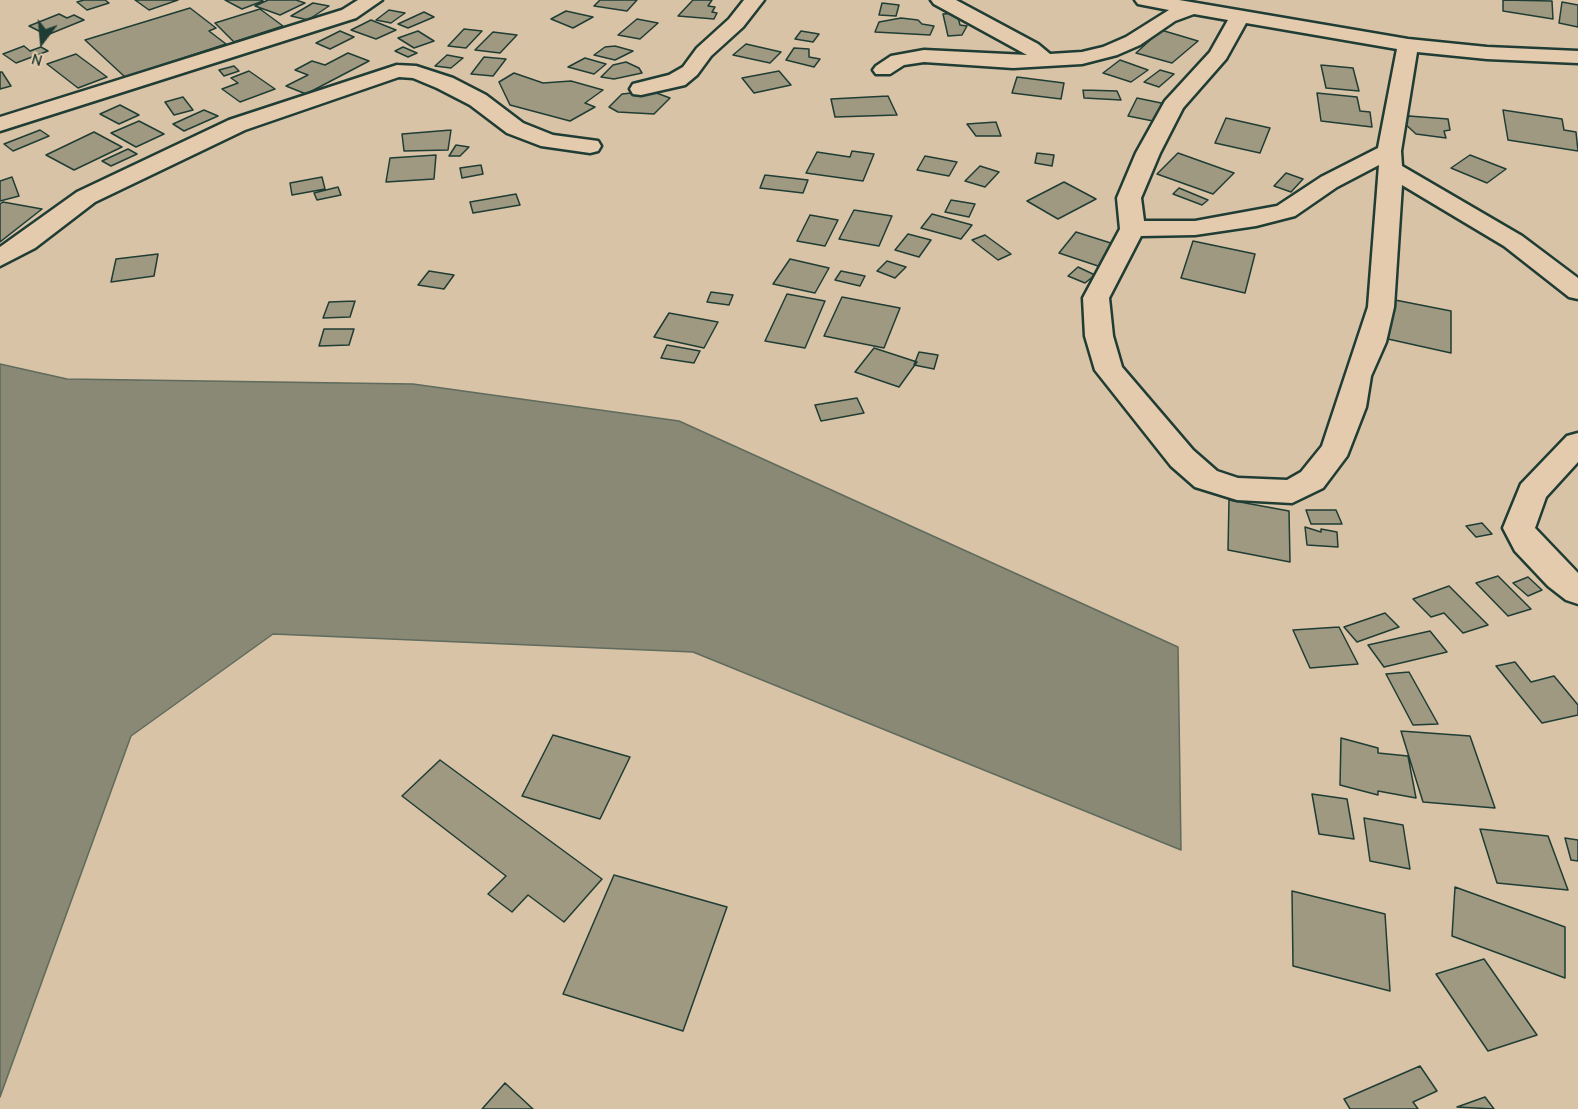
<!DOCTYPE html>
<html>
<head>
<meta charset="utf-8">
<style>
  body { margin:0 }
  #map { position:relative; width:1578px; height:1109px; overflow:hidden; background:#d9c3a6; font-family:"Comic Neue",sans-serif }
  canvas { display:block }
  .north { position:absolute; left:12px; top:12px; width:60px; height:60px; -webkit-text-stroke:4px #e5cbad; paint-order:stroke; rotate:196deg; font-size:16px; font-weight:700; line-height:24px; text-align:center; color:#1f3d34 }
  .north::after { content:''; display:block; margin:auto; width:21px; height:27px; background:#1f3d34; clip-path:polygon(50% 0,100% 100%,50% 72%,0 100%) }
</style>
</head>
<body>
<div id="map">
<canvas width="1578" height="1109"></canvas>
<div class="north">N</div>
</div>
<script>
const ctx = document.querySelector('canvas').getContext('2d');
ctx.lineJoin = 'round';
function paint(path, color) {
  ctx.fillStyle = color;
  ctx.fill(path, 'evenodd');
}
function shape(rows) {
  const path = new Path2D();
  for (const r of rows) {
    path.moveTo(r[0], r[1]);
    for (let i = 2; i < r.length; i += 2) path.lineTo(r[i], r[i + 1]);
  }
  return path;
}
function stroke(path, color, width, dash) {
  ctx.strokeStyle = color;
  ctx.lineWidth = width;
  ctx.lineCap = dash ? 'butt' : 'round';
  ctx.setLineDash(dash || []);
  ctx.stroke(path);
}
const water = shape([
  [0,364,67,379,413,384,679,421,1178,647,1181,850,693,652,273,634,131,736,0,1097,0,364]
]);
const building = shape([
  [84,0,105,0,109,3,87,10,77,2,84,0],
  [135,0,178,0,149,10,135,0],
  [225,0,261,0,263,1,242,9,225,0],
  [268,0,296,0,305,3,280,15,255,6,268,0],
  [600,0,637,0,627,11,594,6,600,0],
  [693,0,712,0,708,6,715,7,712,12,717,13,714,19,678,16,693,0],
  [1503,0,1552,1,1553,19,1503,11,1503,0],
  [1562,2,1578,5,1578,27,1559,23,1562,2],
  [313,3,329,6,308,20,291,16,313,3],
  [882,3,899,5,896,16,879,15,882,3],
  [190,8,216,28,209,31,226,44,125,77,85,40,190,8],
  [260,9,283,26,234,42,215,23,260,9],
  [389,10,405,13,391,23,376,20,389,10],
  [566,11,593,17,573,28,551,19,566,11],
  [424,12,434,17,408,28,398,24,424,12],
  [957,13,960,25,967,26,962,35,948,36,943,14,957,13],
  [59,14,67,18,74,15,84,20,47,35,29,26,59,14],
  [901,18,918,20,922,24,934,26,930,35,875,32,879,22,901,18],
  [637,19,658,23,640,39,618,35,637,19],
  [371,20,396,30,376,39,351,30,371,20],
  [464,29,482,31,466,48,448,46,464,29],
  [1161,30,1198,41,1172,63,1136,53,1161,30],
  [340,31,354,37,330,49,316,43,340,31],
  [418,31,434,41,414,48,398,38,418,31],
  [801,31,819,34,813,42,795,39,801,31],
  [493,32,517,35,500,53,475,50,493,32],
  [746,44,781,52,770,63,733,55,746,44],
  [24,46,30,51,41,47,48,51,16,63,3,54,24,46],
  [615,46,633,51,615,60,594,55,605,47,615,46],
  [403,47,417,53,408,57,395,51,403,47],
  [794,48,809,49,809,57,820,59,814,67,786,60,794,48],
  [348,53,369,61,306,94,286,86,308,75,295,70,312,61,325,65,348,53],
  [76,54,107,77,78,88,47,64,76,54],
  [447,55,463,58,451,68,435,66,447,55],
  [484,57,506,59,493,76,471,74,484,57],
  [585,58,606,64,594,74,568,67,585,58],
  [1120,60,1148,70,1131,82,1103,73,1120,60],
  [626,62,639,68,642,73,614,79,601,77,613,65,626,62],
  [1321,65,1353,68,1359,91,1326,88,1321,65],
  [234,66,239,71,224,76,219,70,234,66],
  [1160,70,1174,74,1159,87,1144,82,1160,70],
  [249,71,275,89,240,102,222,89,238,83,231,78,249,71],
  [779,71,791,85,754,93,742,78,779,71],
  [0,72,2,72,11,86,0,89,0,72],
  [514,73,543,83,571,81,603,90,585,103,595,107,570,121,510,105,499,82,514,73],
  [1017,77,1064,83,1061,99,1012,93,1017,77],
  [1083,90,1117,91,1121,100,1084,98,1083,90],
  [651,91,670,98,654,114,618,112,609,107,622,94,651,91],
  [1317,93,1357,97,1360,111,1370,112,1372,127,1321,121,1317,93],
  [888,96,897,115,835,117,831,99,888,96],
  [183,97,193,110,174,115,165,102,183,97],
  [1137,98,1166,104,1158,122,1128,116,1137,98],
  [120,105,139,115,119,124,100,114,120,105],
  [204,110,218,116,184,131,173,124,204,110],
  [1503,110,1562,119,1564,130,1576,132,1578,151,1508,140,1503,110],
  [1409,116,1448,119,1450,130,1444,131,1446,138,1416,134,1403,122,1409,116],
  [1226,118,1270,128,1260,153,1215,143,1226,118],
  [139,121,164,134,136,147,111,133,139,121],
  [996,122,1001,136,976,136,967,124,996,122],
  [40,130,49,136,13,151,4,144,40,130],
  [451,130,448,150,404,151,402,134,451,130],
  [94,132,122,147,74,170,46,155,94,132],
  [456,145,469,147,460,156,449,156,456,145],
  [128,149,137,154,111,166,102,161,128,149],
  [852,151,874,154,863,181,806,173,817,152,850,157,852,151],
  [1037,153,1054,155,1052,166,1035,163,1037,153],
  [1178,153,1234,173,1213,194,1157,174,1178,153],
  [436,155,434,179,386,182,390,158,436,155],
  [1470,155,1506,169,1487,183,1451,168,1470,155],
  [925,156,957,162,949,176,917,170,925,156],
  [481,165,483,174,462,178,460,168,481,165],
  [980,166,999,172,985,187,965,181,980,166],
  [1286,173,1303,179,1291,192,1274,186,1286,173],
  [765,175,808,180,803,193,760,188,765,175],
  [12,177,19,196,0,201,0,181,12,177],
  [322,177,325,189,292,195,290,183,322,177],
  [1064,182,1096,199,1058,219,1027,201,1064,182],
  [338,187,341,195,317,200,314,193,338,187],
  [1179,188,1208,200,1202,205,1173,194,1179,188],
  [516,194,520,205,473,213,470,202,516,194],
  [951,200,975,204,969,217,945,212,951,200],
  [3,202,42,209,0,242,0,204,3,202],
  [854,210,892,216,879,246,839,239,854,210],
  [932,214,972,225,961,239,921,228,932,214],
  [810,215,838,220,825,246,797,241,810,215],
  [1076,232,1117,245,1101,267,1059,253,1076,232],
  [908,234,931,240,919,257,895,250,908,234],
  [985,235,1011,254,998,260,972,240,985,235],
  [1193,241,1255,254,1245,293,1181,278,1193,241],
  [158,254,154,276,111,282,116,259,158,254],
  [790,259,829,268,815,293,773,284,790,259],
  [887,261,906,267,895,278,877,271,887,261],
  [1078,267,1095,275,1085,283,1068,276,1078,267],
  [429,271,454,275,444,289,418,285,429,271],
  [841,271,865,276,860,286,835,280,841,271],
  [711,292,733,295,729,305,707,302,711,292],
  [787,294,825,301,805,348,765,341,787,294],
  [842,297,900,308,884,348,824,336,842,297],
  [1390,299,1451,311,1451,353,1388,339,1390,299],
  [355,301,350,317,323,318,329,302,355,301],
  [669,313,718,322,704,348,654,337,669,313],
  [324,329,354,329,349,345,319,346,324,329],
  [667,345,700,351,694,363,661,358,667,345],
  [874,348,917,362,899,387,855,372,874,348],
  [919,352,938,355,934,369,914,365,919,352],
  [857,398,864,413,821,421,815,405,857,398],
  [1229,500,1289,511,1290,562,1228,550,1229,500],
  [1306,510,1336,510,1342,524,1311,524,1306,510],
  [1482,523,1492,534,1476,537,1466,526,1482,523],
  [1305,527,1321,532,1321,529,1337,532,1338,547,1307,545,1305,527],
  [1498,576,1531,609,1508,616,1476,583,1498,576],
  [1528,577,1542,590,1528,596,1513,583,1528,577],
  [1449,586,1488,625,1463,633,1444,613,1431,617,1413,599,1449,586],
  [1385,613,1399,627,1357,642,1344,627,1385,613],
  [1339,627,1358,664,1310,668,1293,630,1339,627],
  [1430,631,1447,652,1384,667,1368,645,1430,631],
  [1515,662,1531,682,1554,676,1578,705,1578,715,1542,723,1496,666,1515,662],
  [1409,672,1438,724,1413,725,1386,674,1409,672],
  [1401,731,1470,736,1495,808,1423,802,1401,731],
  [553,735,630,757,600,819,522,796,553,735],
  [1341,738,1378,748,1378,753,1408,756,1416,798,1378,791,1378,795,1340,785,1341,738],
  [440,760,602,879,564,922,528,895,512,912,488,894,506,876,402,796,440,760],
  [1312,794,1347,799,1354,839,1319,834,1312,794],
  [1364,818,1403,825,1410,869,1370,861,1364,818],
  [1480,829,1548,836,1568,890,1497,883,1480,829],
  [1565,838,1578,840,1578,861,1571,860,1565,838],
  [614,875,727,907,683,1031,563,994,614,875],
  [1455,887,1565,927,1565,978,1452,936,1455,887],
  [1292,891,1385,914,1390,991,1293,966,1292,891],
  [1484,959,1537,1035,1488,1051,1436,974,1484,959],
  [1420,1066,1437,1091,1413,1102,1418,1109,1350,1109,1344,1099,1420,1066],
  [505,1083,533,1109,482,1109,505,1083],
  [1485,1097,1494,1109,1457,1107,1485,1097]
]);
const minor = shape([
  [358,0,382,0,356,18,0,131,0,117,342,10,358,0],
  [744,0,764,0,743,27,711,56,697,75,685,85,641,95,633,94,630,89,633,84,669,75,683,67,697,48,729,19,744,0],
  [931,0,956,0,1038,44,1050,54,1082,52,1103,47,1126,37,1169,10,1138,4,1135,0,1179,0,1408,39,1487,47,1578,51,1578,63,1487,59,1417,52,1401,151,1402,166,1522,236,1578,278,1578,299,1569,297,1504,246,1402,185,1394,307,1386,342,1371,376,1366,407,1347,456,1323,488,1292,503,1237,500,1195,487,1171,466,1095,370,1085,336,1083,298,1120,229,1117,198,1136,153,1165,101,1210,52,1228,20,1194,14,1175,21,1140,45,1117,55,1082,64,1013,68,924,62,904,65,890,74,876,74,873,70,876,66,891,56,924,50,1027,55,934,4,931,0],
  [1246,23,1397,49,1378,148,1321,177,1277,206,1195,221,1144,221,1141,198,1160,153,1183,108,1226,59,1246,23],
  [1379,165,1368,307,1322,446,1301,472,1287,480,1238,478,1217,471,1193,450,1122,367,1113,336,1109,298,1141,236,1195,235,1256,226,1295,216,1337,187,1379,165],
  [397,65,416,66,453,78,486,95,523,123,553,135,598,141,601,146,598,151,590,153,541,146,507,133,470,105,437,88,413,78,399,77,245,130,95,202,35,248,0,266,0,247,77,192,229,120,397,65],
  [1578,433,1578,462,1546,497,1535,528,1578,573,1578,604,1566,600,1548,586,1515,551,1503,528,1521,484,1567,436,1578,433]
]);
paint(water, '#8a8976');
stroke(water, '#5f6b5c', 1.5);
paint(building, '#9f9982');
stroke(building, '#1f3d34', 1.5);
stroke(minor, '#1f3d34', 5);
paint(minor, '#e5cbad');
</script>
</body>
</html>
